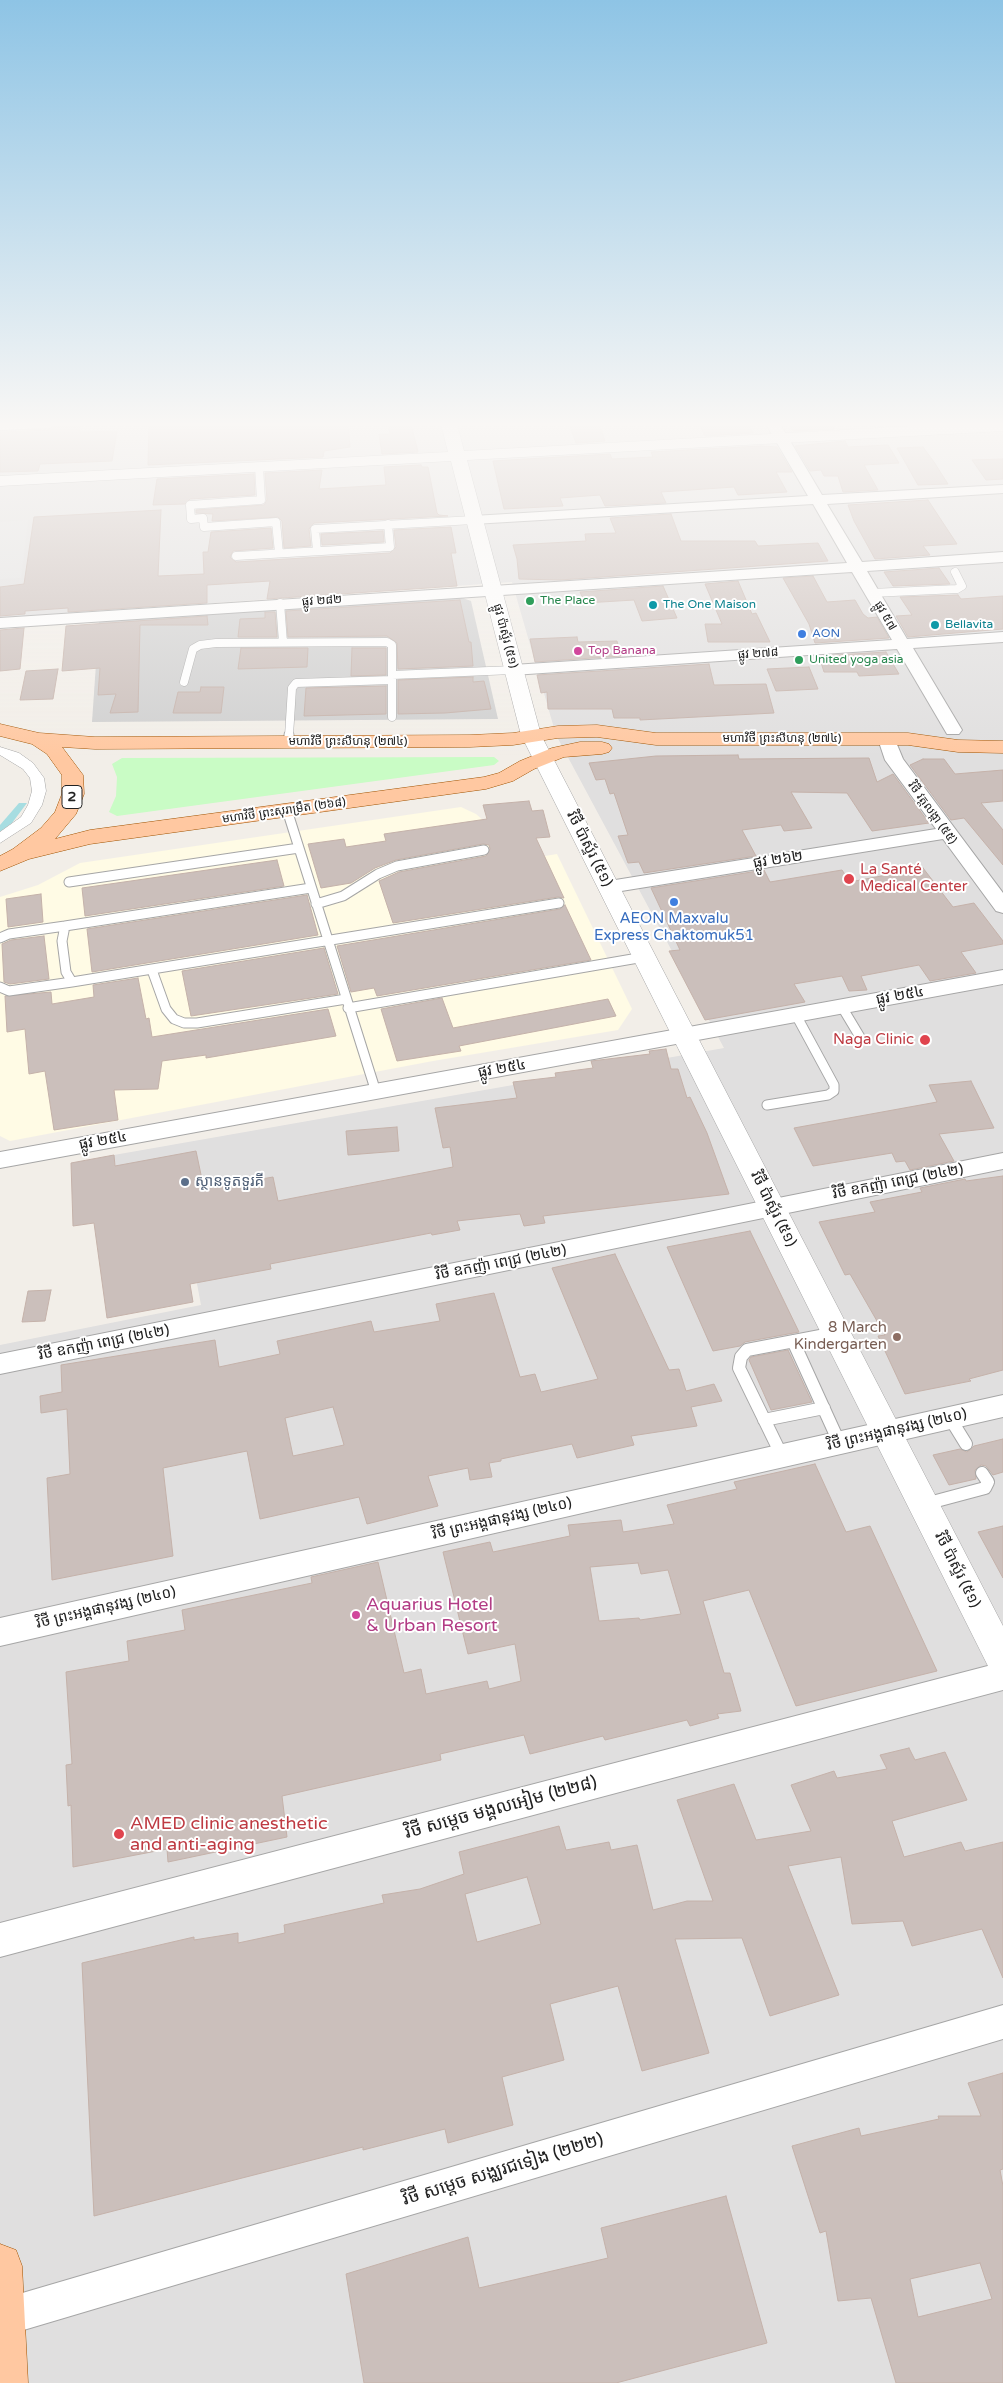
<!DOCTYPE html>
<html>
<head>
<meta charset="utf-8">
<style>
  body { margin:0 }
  canvas { display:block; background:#f2eee8 }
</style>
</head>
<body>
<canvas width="1003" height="2383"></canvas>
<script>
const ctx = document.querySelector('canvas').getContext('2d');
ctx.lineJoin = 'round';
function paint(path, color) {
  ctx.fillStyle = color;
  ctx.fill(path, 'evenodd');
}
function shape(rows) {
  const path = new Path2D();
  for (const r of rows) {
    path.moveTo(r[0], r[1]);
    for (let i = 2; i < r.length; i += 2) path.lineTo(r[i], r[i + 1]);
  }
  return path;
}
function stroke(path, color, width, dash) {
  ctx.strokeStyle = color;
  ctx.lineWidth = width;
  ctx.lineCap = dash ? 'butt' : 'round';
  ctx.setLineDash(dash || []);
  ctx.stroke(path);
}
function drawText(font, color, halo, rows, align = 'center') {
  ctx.font = font + ' "Varela Round","Noto Sans Khmer",sans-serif';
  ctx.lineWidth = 4;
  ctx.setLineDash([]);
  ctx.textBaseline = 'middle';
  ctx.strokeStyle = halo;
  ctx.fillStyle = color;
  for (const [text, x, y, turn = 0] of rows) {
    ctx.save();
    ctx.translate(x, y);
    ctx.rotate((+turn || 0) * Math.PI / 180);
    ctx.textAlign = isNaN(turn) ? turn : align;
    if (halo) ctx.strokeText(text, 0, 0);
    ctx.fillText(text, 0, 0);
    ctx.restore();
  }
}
const residential = shape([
  [0,424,1003,424,1003,2383,0,2383,0,1345,201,1305,185,1220,123,1230,114,1155,724,1048,556,735,512,582,0,618]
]);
const education = shape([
  [461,807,476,814,484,821,503,863,557,854,632,1009,618,1030,433,1061,10,1141,0,1136,0,897,38,885,80,863]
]);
const religious = shape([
  [460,597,471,601,498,719,92,722,99,620]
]);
const park = shape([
  [494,757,499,761,494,765,117,816,109,812,116,796,117,777,112,764,122,758]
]);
const parking = shape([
  [28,520,21,578,0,579,0,522]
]);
const water = shape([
  [19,803,27,803,12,823,0,832,0,825]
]);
const building = shape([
  [149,424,348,424,350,447,324,451,323,457,148,465,149,424],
  [388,424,411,424,418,452,382,454,379,434,390,434,388,424],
  [569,424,599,424,605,441,576,443,569,424],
  [699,424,748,424,753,433,705,436,699,424],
  [789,424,831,424,834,429,793,431,789,424],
  [55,427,80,427,79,432,117,431,112,461,40,464,38,471,0,472,0,432,50,430,55,427],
  [845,441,848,447,888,445,899,463,864,465,878,490,843,492,838,476,824,476,821,470,810,471,795,446,845,441],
  [761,446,777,447,792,472,776,472,787,492,738,495,734,487,661,492,666,503,605,506,600,495,560,498,563,506,504,509,493,461,610,454,612,459,653,457,651,452,761,446],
  [923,447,934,462,948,484,918,485,897,448,923,447],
  [1003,459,1003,479,986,480,972,460,1003,459],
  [421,465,422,467,428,467,437,513,439,515,448,516,314,523,309,529,311,546,284,548,282,521,278,517,212,521,213,514,196,513,196,510,264,505,267,500,265,473,322,470,319,489,386,485,384,467,421,465],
  [254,474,255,495,190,499,185,504,153,505,157,479,254,474],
  [928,500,957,544,923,546,930,555,875,559,854,521,848,505,928,500],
  [161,510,158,576,204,574,203,552,208,552,211,532,271,528,273,548,233,551,230,557,236,562,390,553,396,547,394,530,451,527,456,553,451,553,457,586,267,599,270,581,207,585,207,603,68,612,68,608,25,611,25,614,0,616,0,587,24,584,34,517,161,510],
  [671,514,681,541,755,541,758,546,818,543,828,561,560,580,519,579,517,559,513,545,586,541,585,534,616,533,610,518,671,514],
  [383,531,384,542,322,545,321,534,383,531],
  [939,568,950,584,893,586,884,572,939,568],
  [813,576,827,602,855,600,863,614,868,618,877,617,889,638,815,643,809,624,783,578,813,576],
  [738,581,752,614,756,613,770,642,708,642,705,624,722,624,705,584,738,581],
  [663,586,677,618,642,621,634,600,585,603,580,592,663,586],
  [958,595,961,599,1003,596,1003,629,908,637,896,616,912,615,900,597,958,595],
  [460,600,469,642,471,642,473,666,398,669,397,643,387,636,288,637,286,611,460,600],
  [265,612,275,612,277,637,238,637,240,619,265,618,265,612],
  [207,616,208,625,140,625,138,712,110,713,116,694,98,695,100,668,62,671,66,626,207,616],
  [24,628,20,669,0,671,0,630,24,628],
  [577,637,578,642,617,641,621,656,535,662,530,639,577,637],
  [241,648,308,648,307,667,238,669,241,648],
  [352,648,386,648,386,675,351,676,352,648],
  [886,652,899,674,859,676,857,672,824,672,819,656,886,652],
  [709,664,714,685,766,684,774,713,640,720,640,718,614,718,612,709,548,709,547,692,541,693,537,675,709,664],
  [809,667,818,689,776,691,767,669,809,667],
  [58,669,53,699,20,700,26,671,58,669],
  [473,677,473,682,484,681,491,709,445,713,398,714,398,680,473,677],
  [386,686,386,714,304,716,306,688,386,686],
  [201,687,224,687,221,713,173,713,178,692,200,692,201,687],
  [738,755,739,759,869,758,877,782,893,774,929,823,872,831,847,793,791,792,812,828,784,831,781,825,742,830,756,856,644,873,639,862,628,863,618,836,628,835,614,793,610,794,605,779,596,780,589,763,656,756,738,755],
  [923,759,944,759,955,774,1003,770,1003,801,981,803,1003,830,1003,865,964,818,951,820,910,765,923,759],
  [529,801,532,811,543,810,550,837,536,838,564,898,558,897,393,923,379,881,399,872,486,856,490,849,489,845,483,844,396,860,375,868,351,883,321,888,308,844,344,839,346,847,386,841,384,834,487,819,483,805,529,801],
  [277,860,284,886,85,916,82,888,277,860],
  [923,868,953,907,974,903,1003,941,1003,944,961,952,976,973,930,981,919,965,861,976,867,990,849,991,842,976,794,984,805,1002,705,1020,669,951,680,950,651,888,764,870,770,882,842,870,850,882,923,868],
  [41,894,43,922,8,927,6,899,41,894],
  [307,895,318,935,92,972,87,929,307,895],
  [565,905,591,960,377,996,374,988,351,992,337,946,560,909,565,905],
  [44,936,49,979,10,984,4,982,2,944,11,940,44,936],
  [324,948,338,994,191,1016,182,971,324,948],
  [138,978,146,1019,149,1018,152,1037,328,1009,336,1036,206,1058,206,1055,162,1061,158,1089,114,1090,118,1120,54,1130,45,1071,29,1074,25,1029,7,1032,5,996,51,992,52,1004,94,997,93,985,138,978],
  [442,998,453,1028,608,999,616,1016,459,1046,461,1051,397,1061,381,1009,442,998],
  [666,1049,671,1069,678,1069,687,1098,690,1097,707,1133,729,1194,543,1216,545,1223,524,1226,520,1214,457,1221,460,1230,432,1235,431,1233,270,1264,271,1269,190,1284,193,1302,107,1318,94,1223,73,1226,71,1163,114,1155,115,1166,196,1151,204,1189,273,1177,278,1201,453,1167,450,1147,443,1148,435,1108,517,1098,513,1082,556,1077,555,1073,593,1068,591,1061,650,1054,649,1051,666,1049],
  [971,1081,994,1128,939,1134,954,1161,910,1170,905,1161,896,1162,892,1153,813,1166,794,1128,937,1102,929,1085,971,1081],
  [397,1127,399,1151,348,1155,346,1131,397,1127],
  [1003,1176,1003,1370,969,1379,971,1381,905,1394,878,1336,885,1335,850,1274,845,1275,819,1222,875,1212,870,1202,922,1192,920,1188,965,1179,966,1181,1003,1176],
  [750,1231,799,1332,745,1342,740,1346,713,1351,667,1247,750,1231],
  [615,1254,669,1370,679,1369,686,1391,714,1384,722,1401,691,1407,697,1426,631,1436,634,1445,577,1458,572,1444,501,1459,501,1461,489,1463,492,1477,470,1480,468,1468,428,1476,438,1506,367,1524,359,1497,260,1519,247,1451,163,1468,173,1556,52,1580,47,1478,70,1474,67,1409,41,1413,40,1396,62,1392,61,1365,215,1340,219,1367,280,1354,277,1341,371,1321,374,1332,440,1321,436,1304,494,1293,520,1377,535,1374,541,1392,598,1379,552,1268,615,1254],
  [333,1407,344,1445,293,1456,285,1418,333,1407],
  [51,1290,45,1321,22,1322,28,1291,51,1290],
  [788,1350,812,1402,771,1410,749,1360,751,1357,788,1350],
  [1003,1439,1003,1472,993,1475,986,1466,981,1465,975,1470,976,1479,949,1485,933,1455,960,1449,967,1452,974,1446,1003,1439],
  [815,1464,846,1532,870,1526,937,1671,796,1706,749,1590,703,1601,724,1673,730,1673,741,1711,717,1714,719,1718,690,1726,687,1720,605,1740,603,1736,530,1754,524,1735,440,1754,441,1760,282,1796,287,1837,168,1862,167,1849,73,1867,71,1805,68,1806,66,1765,72,1764,66,1672,129,1661,127,1641,185,1630,182,1610,312,1583,311,1577,378,1562,404,1673,421,1669,426,1694,487,1681,489,1689,521,1681,515,1644,468,1654,443,1552,490,1542,493,1552,570,1536,568,1525,621,1520,623,1532,674,1524,667,1505,737,1489,734,1482,815,1464],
  [638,1563,641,1574,668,1570,681,1614,640,1620,639,1618,599,1621,590,1567,638,1563],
  [1003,1526,1003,1578,978,1532,1003,1526],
  [909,1748,915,1760,945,1752,967,1800,892,1821,904,1857,961,1842,965,1851,1003,1842,1003,1978,982,1929,912,1946,903,1921,852,1924,841,1857,788,1866,839,1995,770,2016,742,1938,675,1939,709,2053,642,2071,618,1986,550,2004,564,2060,502,2077,513,2125,448,2143,445,2129,363,2150,363,2147,94,2216,82,1963,194,1937,194,1940,238,1933,238,1943,285,1933,284,1925,384,1903,382,1895,420,1889,464,1874,459,1852,559,1826,566,1850,609,1842,611,1850,637,1845,653,1910,687,1901,713,1901,677,1800,734,1784,756,1840,811,1831,791,1785,834,1771,837,1778,887,1769,880,1755,909,1748],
  [527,1877,541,1924,477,1942,465,1894,527,1877],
  [1003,2073,1003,2169,1000,2170,1003,2186,1003,2383,896,2383,871,2298,838,2301,826,2231,820,2233,792,2146,859,2128,861,2136,939,2119,938,2116,981,2116,968,2083,1003,2073],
  [980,2263,992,2299,918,2317,910,2279,980,2263],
  [726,2196,767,2343,616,2383,364,2383,346,2274,468,2237,479,2288,608,2258,601,2228,726,2196]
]);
const serviceFar2 = shape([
  [259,467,261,500,190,505,191,519,203,518,204,527,276,522,279,553],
  [317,551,315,529,473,520],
  [236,556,390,547,388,524],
  [872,593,957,589,962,586,955,572],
  [280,603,283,642],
  [184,682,193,649,200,645,216,643,387,642,392,645,392,675],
  [392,717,392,675,513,670],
  [289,736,292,688,296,683,392,680]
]);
const serviceFar1 = shape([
  [289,742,289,735],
  [287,810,376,1092],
  [69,882,299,848],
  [311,888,65,926,62,941,66,972,72,982,559,903],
  [316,904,343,896,378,874,397,866,484,850],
  [0,938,9,934,65,926],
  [152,970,166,1009,174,1019,184,1023,197,1023,346,999],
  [0,987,9,991,72,982],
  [842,1007,860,1037],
  [348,1008,644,957],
  [767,1105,828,1095,834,1091,834,1085,796,1015]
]);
const service = shape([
  [793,1341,839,1442],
  [950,1418,966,1444],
  [764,1420,824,1408],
  [782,1456,739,1368,741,1357,747,1350,836,1333],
  [925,1504,985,1488,988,1482,982,1473]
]);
const pedestrian = shape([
  [0,747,19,753,33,763,44,778,46,791,42,805,31,823,0,843,0,832,21,817,28,805,32,791,30,778,23,769,0,755,0,747]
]);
const minor = shape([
  [0,424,57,424,50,428,0,430,0,424],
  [766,424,780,424,822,495,1003,485,1003,493,827,504,862,562,1003,552,1003,562,867,571,907,639,1003,632,1003,642,913,648,962,730,959,734,947,734,897,649,513,675,507,674,505,670,507,666,513,665,892,640,852,572,0,628,0,618,847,563,813,504,473,524,466,520,473,516,808,496,766,424],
  [887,734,893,735,903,759,1003,893,1003,913,996,911,943,839,609,893,602,891,599,887,602,883,609,881,936,829,885,760,878,739,881,735,887,734],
  [1003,970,1003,984,0,1168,0,1152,1003,970],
  [1003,1153,1003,1169,0,1374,0,1354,1003,1153],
  [1003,1395,1003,1417,0,1646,0,1618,1003,1395],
  [1003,1662,1003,1690,0,1957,0,1923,1003,1662],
  [1003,2005,1003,2039,0,2337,0,2299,2,2299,1003,2005]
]);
const tertiary = shape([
  [441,424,457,424,464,451,951,424,1003,424,1003,431,467,460,541,735,1003,1626,1003,1677,991,1672,521,735,451,461,0,486,0,476,448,452,441,424]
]);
const primary = shape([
  [0,724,39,733,95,737,470,735,513,733,558,726,597,725,656,733,908,733,958,740,1003,741,1003,753,958,752,908,745,656,745,597,737,558,738,513,745,470,747,95,749,62,747,83,775,84,794,76,814,55,839,90,830,484,777,499,773,520,761,552,748,580,742,602,742,609,744,612,748,609,752,602,754,564,757,534,769,513,781,486,789,90,844,29,859,0,871,0,856,13,849,41,828,55,812,62,794,62,775,47,754,32,744,0,736,0,724],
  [0,2244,16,2250,22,2266,28,2383,0,2383,0,2244]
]);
const markers = [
  [530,601,5,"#2e9e5b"],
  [653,605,5,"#0f9aa8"],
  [935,625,5,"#0f9aa8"],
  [802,634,5,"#3f7fe0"],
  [578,651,5,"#d1479c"],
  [799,660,5,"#2e9e5b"],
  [849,879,6,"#e0444e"],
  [674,902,5,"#3f7fe0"],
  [925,1040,6,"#e0444e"],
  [185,1182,5,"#5c6f8a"],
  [897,1337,5,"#8d6e63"],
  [356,1615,5,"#d1479c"],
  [119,1834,6,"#e0444e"]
];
const farStreetnames = [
  ["ផ្លូវ ២៨២",322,601,-4],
  ["ផ្លូវ ៥៧",885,616,59],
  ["ផ្លូវ ប៉ាស្ទ័រ (៥១)",505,636,75],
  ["ផ្លូវ ២៧៨",758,654,-4],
  ["មហាវិថី ព្រះសីហនុ (២៧៤)",782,739],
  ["មហាវិថី ព្រះសីហនុ (២៧៤)",348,742],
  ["មហាវិថី ព្រះសុរាម្រឹត (២៦៨)",284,811,-8],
  ["វិថី វត្តលង្កា (៥៥)",932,813,54]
];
const farLeisurenames = [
  ["The Place",540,601],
  ["United yoga asia",809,660]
];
const farCulturenames = [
  ["The One Maison",663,605],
  ["Bellavita",945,625]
];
const farShopnames = [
  ["AON",812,634]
];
const farHotelnames = [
  ["Top Banana",588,651]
];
const shields = [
  [72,797,20]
];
const shieldNames = [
  ["2",72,797]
];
const streetNames = [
  ["វិថី ប៉ាស្ទ័រ (៥១)",589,849,63],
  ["ផ្លូវ ២៦២",778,860,-9],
  ["ផ្លូវ ២៥៤",900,996,-10],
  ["ផ្លូវ ២៥៤",502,1069,-10],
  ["ផ្លូវ ២៥៤",103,1141,-10],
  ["វិថី ឧកញ៉ា ពេជ្រ (២៤២)",898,1182,-11],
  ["វិថី ប៉ាស្ទ័រ (៥១)",773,1209,63],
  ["វិថី ឧកញ៉ា ពេជ្រ (២៤២)",501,1263,-11],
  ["វិថី ឧកញ៉ា ពេជ្រ (២៤២)",104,1343,-11],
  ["វិថី ព្រះអង្គផានុវង្ស (២៤០)",897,1430,-13],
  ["វិថី ព្រះអង្គផានុវង្ស (២៤០)",502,1519,-13],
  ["វិថី ប៉ាស្ទ័រ (៥១)",957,1570,63],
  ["វិថី ព្រះអង្គផានុវង្ស (២៤០)",106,1608,-13]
];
const healthNames = [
  ["La Santé",860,870],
  ["Medical Center",860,887],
  ["Naga Clinic",914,1040,"right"]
];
const shopNames = [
  ["AEON Maxvalu",674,919],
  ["Express Chaktomuk51",674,936]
];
const serviceNames = [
  ["ស្ថានទូតទួរគី",195,1182]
];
const educationNames = [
  ["8 March",887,1328],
  ["Kindergarten",887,1345]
];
const nearHotelnames = [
  ["Aquarius Hotel",366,1605],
  ["& Urban Resort",366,1626]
];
const nearStreetnames = [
  ["វិថី សម្តេច មង្គលអៀម (២២៨)",501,1808,-15],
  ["វិថី សម្តេច សង្ឈរជទៀង (២២២)",503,2170,-17]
];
const nearHealthnames = [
  ["AMED clinic anesthetic",130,1824],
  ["and anti-aging",130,1845]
];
paint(residential, '#e0dfdf');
paint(education, '#fffbe5');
paint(religious, '#d0d0d0');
paint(park, '#c9fcc5');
paint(parking, '#e2e2e2');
paint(water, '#a7dde1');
paint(building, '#cbbfbb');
stroke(building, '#c5b2aa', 1);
stroke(serviceFar2, '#a6a6a6', 9);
stroke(serviceFar1, '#a6a6a6', 11);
stroke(service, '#a6a6a6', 14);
stroke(pedestrian, '#a6a6a6', 1);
stroke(minor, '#a6a6a6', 2);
stroke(tertiary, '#a6a6a6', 1);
stroke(primary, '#a05300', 1);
stroke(serviceFar2, '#fff', 8);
stroke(serviceFar1, '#fff', 9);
stroke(service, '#fff', 12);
paint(pedestrian, '#fff');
paint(minor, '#fff');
paint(tertiary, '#fff');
paint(primary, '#ffc8a1');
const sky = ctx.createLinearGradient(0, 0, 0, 758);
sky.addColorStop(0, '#8ec4e5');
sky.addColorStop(0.56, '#f9f7f5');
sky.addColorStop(1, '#f9f7f500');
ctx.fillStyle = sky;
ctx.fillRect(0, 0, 1003, 758);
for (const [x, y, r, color] of markers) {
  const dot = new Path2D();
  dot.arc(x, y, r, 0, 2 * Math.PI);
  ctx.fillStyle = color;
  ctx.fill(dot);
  stroke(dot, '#fff', 2);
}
drawText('12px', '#222', '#fff', farStreetnames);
drawText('12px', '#27864d', '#fff', farLeisurenames, 'left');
drawText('12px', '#0d838f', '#fff', farCulturenames, 'left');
drawText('12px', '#366cbe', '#fff', farShopnames, 'left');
drawText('12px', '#b23c85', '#fff', farHotelnames, 'left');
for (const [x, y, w] of shields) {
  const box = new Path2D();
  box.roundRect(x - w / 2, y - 11.5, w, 23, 4);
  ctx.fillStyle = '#fff';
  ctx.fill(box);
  stroke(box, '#222', 1);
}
drawText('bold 14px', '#222', null, shieldNames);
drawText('15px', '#222', '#fff', streetNames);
drawText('15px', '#be3a42', '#fff', healthNames, 'left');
drawText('15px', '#366cbe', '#fff', shopNames);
drawText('15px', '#4e5e75', '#fff', serviceNames, 'left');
drawText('15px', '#785e54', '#fff', educationNames, 'right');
drawText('18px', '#b23c85', '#fff', nearHotelnames, 'left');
drawText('18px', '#222', '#fff', nearStreetnames);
drawText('18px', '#be3a42', '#fff', nearHealthnames, 'left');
</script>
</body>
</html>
